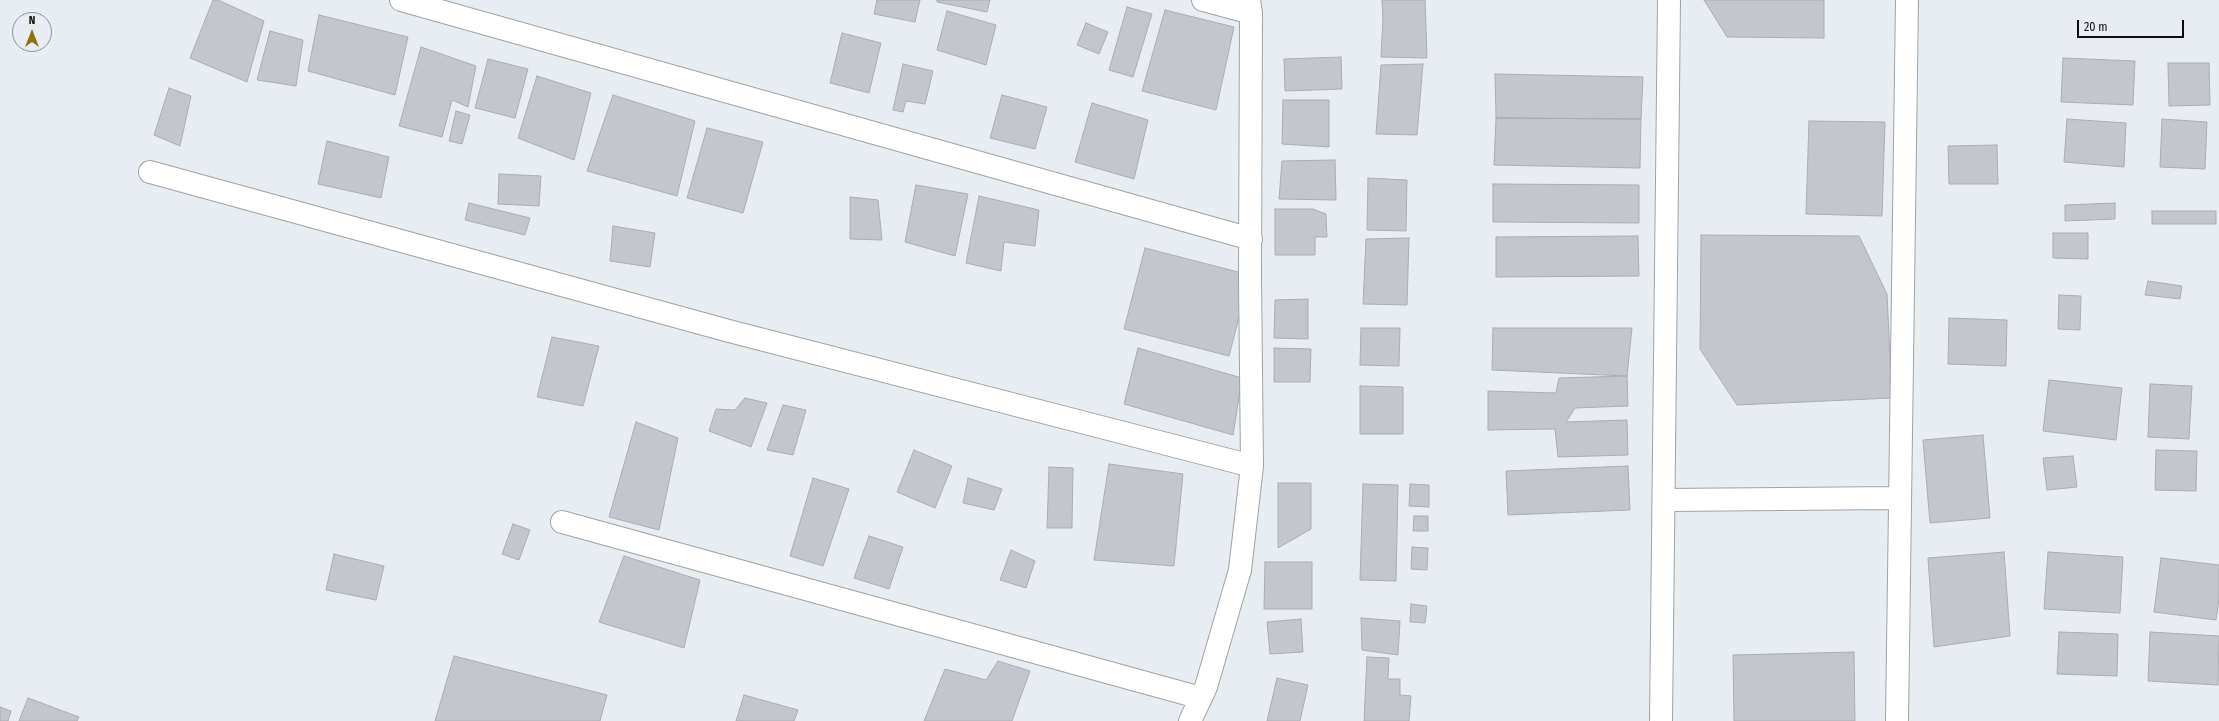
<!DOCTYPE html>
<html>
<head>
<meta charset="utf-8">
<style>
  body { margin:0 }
  #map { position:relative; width:2219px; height:721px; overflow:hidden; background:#e8edf1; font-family:"Fira Sans Condensed",sans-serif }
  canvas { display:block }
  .north { position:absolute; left:12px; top:12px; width:40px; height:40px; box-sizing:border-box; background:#e8edf1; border:1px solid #909397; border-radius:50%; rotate:0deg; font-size:11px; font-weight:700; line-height:16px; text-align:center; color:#0c0d0f }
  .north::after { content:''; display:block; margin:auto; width:14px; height:18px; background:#907116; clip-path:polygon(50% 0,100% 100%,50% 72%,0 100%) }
  .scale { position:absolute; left:2077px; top:20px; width:107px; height:18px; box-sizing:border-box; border:2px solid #0c0d0f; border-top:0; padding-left:5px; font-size:12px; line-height:14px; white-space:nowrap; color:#0c0d0f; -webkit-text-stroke:3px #e8edf1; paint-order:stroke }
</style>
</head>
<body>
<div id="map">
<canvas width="2219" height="721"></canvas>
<div class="north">N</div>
<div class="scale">20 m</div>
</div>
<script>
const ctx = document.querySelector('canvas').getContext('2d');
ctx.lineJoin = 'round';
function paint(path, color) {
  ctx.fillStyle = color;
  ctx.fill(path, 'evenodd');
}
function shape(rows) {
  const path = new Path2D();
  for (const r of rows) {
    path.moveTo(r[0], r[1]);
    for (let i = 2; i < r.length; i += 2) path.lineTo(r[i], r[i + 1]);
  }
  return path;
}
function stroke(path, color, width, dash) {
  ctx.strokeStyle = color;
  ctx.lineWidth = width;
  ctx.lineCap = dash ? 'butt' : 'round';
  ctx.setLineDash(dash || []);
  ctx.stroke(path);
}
const building = shape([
  [213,0,218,0,264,21,247,82,190,58,213,0],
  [877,0,920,0,915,22,874,14,877,0],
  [937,0,990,0,987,12,937,2,937,0],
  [1382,0,1425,0,1427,58,1381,57,1383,18,1382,0],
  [1704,0,1824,0,1824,38,1727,37,1704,0],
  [1127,7,1152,14,1133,77,1109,70,1127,7],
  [1165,10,1234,27,1216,110,1142,91,1165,10],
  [947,11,996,25,986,65,937,50,947,11],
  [319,15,408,37,395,95,308,71,319,15],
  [1086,23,1108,32,1099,54,1077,45,1086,23],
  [270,31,303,40,296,86,257,80,270,31],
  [842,33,881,43,869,93,830,83,842,33],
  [421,47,476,66,468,107,452,100,442,137,399,126,421,47],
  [1341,57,1342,89,1285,91,1284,59,1341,57],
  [2063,58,2135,61,2133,105,2061,102,2063,58],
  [488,59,528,69,515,118,475,108,488,59],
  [2168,63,2209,63,2210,105,2169,106,2168,63],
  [903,64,933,71,925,104,906,101,903,112,893,110,903,64],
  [1423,64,1417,135,1376,134,1381,65,1423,64],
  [1495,74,1643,77,1641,119,1496,118,1495,74],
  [537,76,591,93,574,160,518,138,537,76],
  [169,88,191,96,180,146,154,135,169,88],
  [613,95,695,121,677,196,587,171,613,95],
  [1002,95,1047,107,1035,149,990,138,1002,95],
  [1283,100,1329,100,1329,147,1282,144,1283,100],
  [1092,103,1148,120,1134,179,1075,162,1092,103],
  [456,111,470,115,462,144,449,141,456,111],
  [1496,118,1641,119,1640,168,1494,165,1496,118],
  [2067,119,2126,123,2124,167,2064,162,2067,119],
  [2162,119,2207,122,2205,169,2160,167,2162,119],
  [1809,121,1885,122,1882,216,1806,214,1809,121],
  [707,128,763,142,743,213,687,198,707,128],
  [327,141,389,157,381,198,318,184,327,141],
  [1997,145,1998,184,1949,184,1948,146,1997,145],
  [1335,160,1336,200,1279,199,1282,161,1335,160],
  [499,174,541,176,539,206,498,204,499,174],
  [1368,178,1407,180,1406,231,1367,230,1368,178],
  [1493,184,1639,185,1639,223,1493,222,1493,184],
  [916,185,968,194,955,256,905,242,916,185],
  [979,196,1039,210,1035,246,1004,242,1001,271,966,263,979,196],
  [850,197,878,200,882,240,850,239,850,197],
  [469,203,530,218,525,235,465,220,469,203],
  [2115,203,2115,219,2065,221,2065,205,2115,203],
  [1275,209,1313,209,1326,214,1327,237,1315,237,1315,255,1275,255,1275,209],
  [2152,211,2216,211,2216,224,2152,224,2152,211],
  [613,226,655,233,650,267,610,261,613,226],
  [2053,233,2088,233,2088,259,2053,258,2053,233],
  [1701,235,1859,236,1887,294,1892,398,1737,405,1700,349,1701,235],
  [1638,236,1639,276,1496,277,1496,237,1638,236],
  [1409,238,1407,305,1363,304,1366,239,1409,238],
  [1145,248,1250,275,1229,356,1124,329,1145,248],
  [2148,281,2182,286,2180,299,2145,295,2148,281],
  [2059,295,2081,296,2080,330,2058,329,2059,295],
  [1308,299,1308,339,1274,338,1275,300,1308,299],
  [1949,318,2007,320,2006,366,1948,364,1949,318],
  [1361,328,1400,328,1399,366,1360,365,1361,328],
  [1493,328,1632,328,1627,376,1492,370,1493,328],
  [552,337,599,346,583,406,537,397,552,337],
  [1138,348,1242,378,1233,435,1124,404,1138,348],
  [1274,348,1311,349,1310,382,1274,382,1274,348],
  [1627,376,1628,406,1575,408,1566,422,1627,420,1628,455,1558,457,1555,429,1488,430,1488,391,1556,393,1559,378,1627,376],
  [2049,380,2122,388,2116,440,2043,431,2049,380],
  [2150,384,2192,386,2189,439,2148,437,2150,384],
  [1360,386,1403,387,1403,434,1360,434,1360,386],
  [745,398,767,403,751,447,709,431,716,409,735,410,745,398],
  [783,405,806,410,793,455,767,450,783,405],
  [636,422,678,438,659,530,609,517,636,422],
  [1983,435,1990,518,1930,523,1923,440,1983,435],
  [914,450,952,466,935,508,897,492,914,450],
  [2156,450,2197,451,2196,491,2155,490,2156,450],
  [2073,456,2077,487,2047,490,2043,458,2073,456],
  [1109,464,1183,474,1174,566,1094,560,1109,464],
  [1628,466,1630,510,1508,515,1506,471,1628,466],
  [1049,467,1073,468,1072,528,1047,528,1049,467],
  [813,478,849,489,823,566,790,556,813,478],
  [968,478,1002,489,994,510,963,503,968,478],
  [1278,483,1311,483,1311,529,1278,548,1278,483],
  [1363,484,1398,485,1396,581,1360,580,1363,484],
  [1410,484,1429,485,1429,507,1409,506,1410,484],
  [1414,516,1428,516,1428,531,1413,531,1414,516],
  [513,524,530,530,519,560,502,554,513,524],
  [869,536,903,547,889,589,854,578,869,536],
  [1412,547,1428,548,1427,570,1411,569,1412,547],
  [1011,550,1035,561,1026,588,1000,580,1011,550],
  [2004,552,2010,636,1934,647,1928,558,2004,552],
  [2048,552,2123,557,2120,613,2044,609,2048,552],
  [334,554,384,566,376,600,326,590,334,554],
  [624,556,700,580,684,648,599,622,624,556],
  [2161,558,2219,565,2219,599,2216,620,2154,612,2161,558],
  [1265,562,1312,562,1312,609,1264,609,1265,562],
  [1411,604,1427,606,1425,623,1410,622,1411,604],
  [1361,618,1400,621,1398,655,1362,650,1361,618],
  [1301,619,1303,652,1270,654,1267,622,1301,619],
  [2059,632,2118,634,2117,676,2057,674,2059,632],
  [2150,632,2219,636,2218,685,2148,681,2150,632],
  [1854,652,1855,721,1734,721,1733,655,1854,652],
  [454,656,607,695,600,721,435,721,454,656],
  [1367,657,1389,658,1388,679,1400,679,1400,695,1411,696,1409,721,1364,721,1367,657],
  [998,661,1030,671,1012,721,924,721,945,669,986,680,998,661],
  [1277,678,1308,685,1300,721,1267,721,1277,678],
  [744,695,798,710,794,721,736,721,744,695],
  [28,698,79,717,77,721,19,721,28,698],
  [0,707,11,711,8,721,0,721,0,707]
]);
const street = shape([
  [401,0,1251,239],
  [1203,0,1251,13],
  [150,172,729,331,1252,466],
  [1664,500,1900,498],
  [562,522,1201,698],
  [1190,721,1206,687,1240,570,1252,466,1250,275,1251,13,1249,0],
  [1661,721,1669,0],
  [1897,721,1907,0]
]);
paint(building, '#c3c7cc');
stroke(building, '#aaaeb2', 1);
stroke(street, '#9fa3a7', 24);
stroke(street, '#fff', 22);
</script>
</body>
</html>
